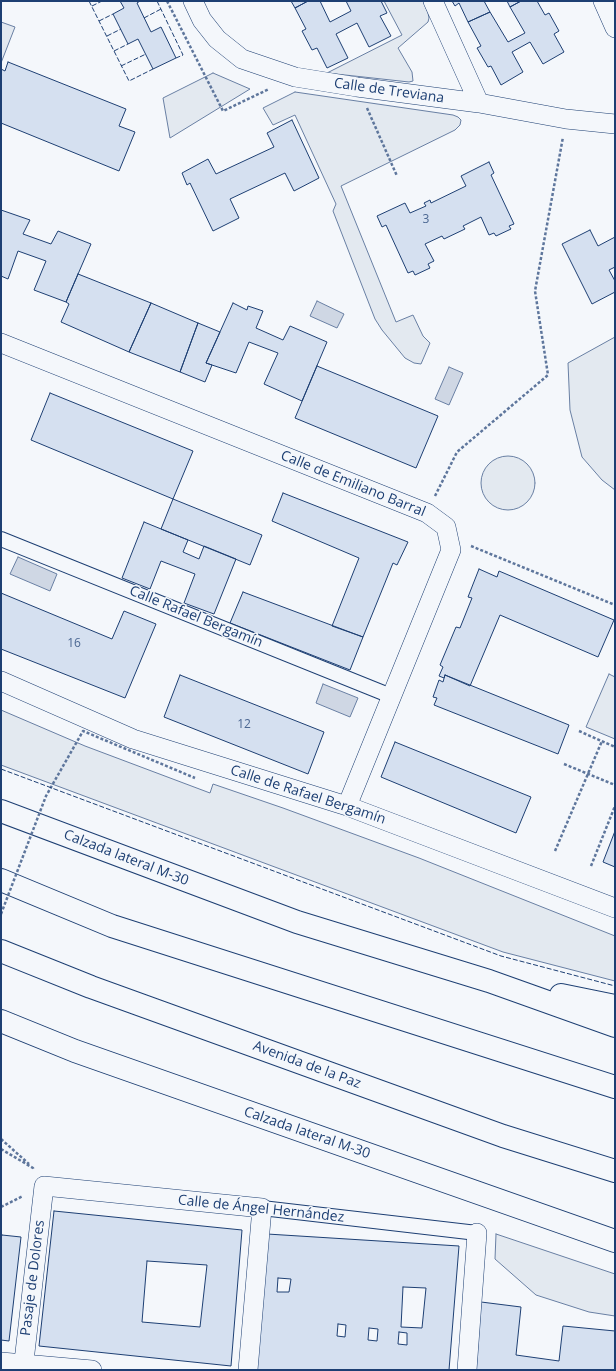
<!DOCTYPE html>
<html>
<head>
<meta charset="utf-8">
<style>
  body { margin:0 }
  #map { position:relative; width:616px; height:1371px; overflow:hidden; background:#f4f7fb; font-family:"Open Sans",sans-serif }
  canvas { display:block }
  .frame { position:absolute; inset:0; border:2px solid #1d3f73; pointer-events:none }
</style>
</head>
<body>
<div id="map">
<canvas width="616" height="1371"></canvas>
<div class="frame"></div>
</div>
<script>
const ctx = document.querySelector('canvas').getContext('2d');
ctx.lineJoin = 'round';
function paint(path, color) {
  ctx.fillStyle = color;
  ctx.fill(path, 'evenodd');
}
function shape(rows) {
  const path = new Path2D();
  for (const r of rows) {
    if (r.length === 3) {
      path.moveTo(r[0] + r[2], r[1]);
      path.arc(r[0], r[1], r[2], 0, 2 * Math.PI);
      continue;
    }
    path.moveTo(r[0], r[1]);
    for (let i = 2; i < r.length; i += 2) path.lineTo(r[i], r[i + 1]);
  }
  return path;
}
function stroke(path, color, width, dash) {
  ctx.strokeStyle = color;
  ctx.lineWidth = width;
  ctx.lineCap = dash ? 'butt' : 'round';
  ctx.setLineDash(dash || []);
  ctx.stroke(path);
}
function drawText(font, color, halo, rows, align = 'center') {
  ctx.font = font + ' "Open Sans",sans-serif';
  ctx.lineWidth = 3;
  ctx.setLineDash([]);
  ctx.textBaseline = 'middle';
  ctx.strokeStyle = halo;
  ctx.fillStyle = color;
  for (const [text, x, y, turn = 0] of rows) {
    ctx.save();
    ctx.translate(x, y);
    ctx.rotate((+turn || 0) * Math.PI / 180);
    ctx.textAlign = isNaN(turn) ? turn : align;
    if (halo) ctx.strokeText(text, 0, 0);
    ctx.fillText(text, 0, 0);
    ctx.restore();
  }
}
const green = shape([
  [384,1,423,1,428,13,429,18,428,22,398,48,412,72,413,81,409,82,327,73,402,35,384,1],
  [1,22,15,27,1,63,1,22],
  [213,73,250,89,170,138,163,98,213,73],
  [295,92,453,115,458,117,461,120,460,125,455,130,341,186,396,322,413,315,423,336,430,343,421,364,414,363,405,358,382,330,375,319,333,211,336,204,295,115,273,125,263,108,295,92],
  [615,337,615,490,602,480,582,457,570,410,568,363,615,337],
  [508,483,27],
  [609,674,615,677,615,739,586,727,609,674],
  [1,710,85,746,210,793,213,784,283,808,419,858,615,936,615,981,503,952,1,765,1,710],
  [496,1234,615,1274,615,1316,589,1312,536,1295,495,1259,496,1234]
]);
const water = shape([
  [317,301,344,314,337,328,310,316,317,301],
  [449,367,463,373,449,405,435,399,449,367],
  [18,557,57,574,50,591,10,574,18,557],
  [323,684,358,698,350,717,316,703,323,684]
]);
const building = shape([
  [120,1,140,1,137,3,151,32,161,27,176,58,153,69,138,39,128,44,113,14,124,8,120,1],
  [291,1,308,1,295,8,291,1],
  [308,1,320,1,330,22,351,11,346,1,381,1,387,13,380,16,391,36,369,47,357,23,336,34,348,58,327,68,317,48,312,50,302,31,306,29,295,8,308,1],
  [452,1,484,1,490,12,468,22,459,3,455,6,452,1],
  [507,1,521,1,510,7,507,1],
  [521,1,537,1,545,15,549,13,559,31,554,34,564,52,543,64,530,42,512,52,523,72,501,85,491,66,488,67,477,48,481,46,468,22,490,12,508,42,525,33,510,7,521,1],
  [8,62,126,109,119,126,135,132,119,171,1,123,1,69,5,71,8,62],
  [292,120,319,178,294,191,285,173,230,199,239,218,213,231,190,183,187,185,182,173,208,159,216,174,274,147,267,133,292,120],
  [489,162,494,173,491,175,514,224,509,226,511,229,496,236,494,233,489,235,481,217,463,226,465,229,444,239,442,236,425,244,434,261,428,264,430,268,415,275,413,271,408,273,386,225,382,227,377,216,405,203,410,213,426,206,424,203,430,200,431,203,466,186,461,176,489,162],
  [1,210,30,220,23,234,51,244,58,231,91,244,66,302,34,290,46,261,18,251,8,279,1,276,1,210],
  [590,230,598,246,615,237,615,267,609,270,615,281,615,292,592,304,562,244,590,230],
  [78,274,151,303,129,352,61,322,69,304,66,302,78,274],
  [151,303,198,323,180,372,129,352,151,303],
  [233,303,247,310,248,306,263,311,256,328,283,340,290,326,327,342,302,401,264,384,278,353,249,342,236,373,206,363,233,303],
  [198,323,220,332,206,363,212,365,205,382,180,372,198,323],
  [317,366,438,416,416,468,295,418,317,366],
  [50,393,193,451,173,499,31,440,50,393],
  [283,493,408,542,397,565,393,563,363,637,332,626,359,558,272,521,283,493],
  [173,499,262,535,250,565,161,529,173,499],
  [144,522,188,540,183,552,199,559,204,546,236,559,214,614,184,603,195,574,161,561,150,589,122,578,144,522],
  [479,569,497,577,499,571,614,620,598,657,500,615,470,686,445,675,444,678,439,676,443,667,440,665,456,627,460,628,472,598,468,597,479,569],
  [243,592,363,637,350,670,230,623,243,592],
  [1,593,112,639,124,611,156,624,125,698,1,649,1,593],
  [180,675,324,732,308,774,164,717,180,675],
  [445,675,569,725,558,754,434,705,437,698,433,697,439,680,443,682,445,675],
  [395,742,531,797,516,833,381,777,395,742],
  [615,831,615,867,603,862,615,831],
  [54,1211,242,1230,231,1366,39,1346,54,1211],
  [147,1261,207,1265,200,1327,142,1322,147,1261],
  [267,1234,459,1246,449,1370,257,1370,267,1234],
  [278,1278,291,1279,289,1292,277,1292,278,1278],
  [403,1287,426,1288,422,1328,401,1327,403,1287],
  [338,1324,346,1325,345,1337,337,1336,338,1324],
  [369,1328,378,1329,377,1341,368,1340,369,1328],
  [399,1332,407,1333,407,1345,398,1344,399,1332],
  [2,1235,21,1237,9,1341,1,1340,1,1238,2,1235],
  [481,1302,521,1307,516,1355,559,1361,563,1326,615,1331,615,1370,476,1370,481,1302]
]);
const path = shape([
  [167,1,223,111,269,89],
  [367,108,397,176],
  [435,496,457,452,548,375,535,291,563,137],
  [471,546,615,605],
  [579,731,615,747],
  [564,764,615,785],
  [555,851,602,741],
  [591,866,615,806],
  [1,1139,29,1164],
  [1,1149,33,1168,34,1170],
  [1,1207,23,1196]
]);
const pedestrian = shape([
  [1,539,391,696],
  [262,1208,477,1233]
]);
const minor = shape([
  [193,1,202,20,217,39,242,59,295,77,357,87,479,103,566,119,615,124],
  [433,1,479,103],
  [603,1,615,28],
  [1,343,427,513,446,527,451,550,347,806],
  [1,681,133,739,347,806,615,908],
  [1,1362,92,1370],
  [23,1370,44,1186,262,1208,248,1370],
  [467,1370,477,1233]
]);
const motorway = shape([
  [1,811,297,922,489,981,615,1026],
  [1,880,112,926,615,1087],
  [1,951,91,987,503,1136,615,1171],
  [561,995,615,1006],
  [1,1021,75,1051,615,1241]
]);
const pathBridge = shape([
  [1,914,46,796,83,731,195,778]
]);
const fence = shape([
  [89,1,129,81,153,69],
  [157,1,183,55,176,58],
  [92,6,102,1],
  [144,18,161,9],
  [99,21,113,14],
  [107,36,121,29],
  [114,51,128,44],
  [121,66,146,54],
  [1,769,501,956,615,986]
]);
const numberNames = [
  ["3",426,220],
  ["16",74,644],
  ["12",244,725]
];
const streetNames = [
  ["Calle de Treviana",389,91,8],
  ["Calle de Emiliano Barral",353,484,22],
  ["Calle Rafael Bergamín",196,617,22],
  ["Calle de Rafael Bergamín",308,795,18],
  ["Calzada lateral M-30",126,858,21],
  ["Avenida de la Paz",307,1065,20],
  ["Calzada lateral M-30",307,1133,19],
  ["Calle de Ángel Hernández",261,1209,6],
  ["Pasaje de Dolores",33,1278,-83]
];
paint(green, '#e3e9f0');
stroke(green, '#687fa3', 1);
paint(water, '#cfd7e4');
stroke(water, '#687fa3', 1);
paint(building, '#d5e0f0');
stroke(building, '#1d3f73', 1);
stroke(pedestrian, '#1d3f73', 16);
stroke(minor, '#1d3f73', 20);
stroke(motorway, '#1d3f73', 24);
stroke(path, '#5e769c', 2.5, [3, 2]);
stroke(pedestrian, '#f4f7fb', 14);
stroke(minor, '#f4f7fb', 19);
stroke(motorway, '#f4f7fb', 22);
stroke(pathBridge, '#5e769c', 2.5, [3, 2]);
stroke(fence, '#1d3f73', 1, [5, 2]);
drawText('12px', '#4b6792', null, numberNames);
drawText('14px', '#1d3f73', '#f4f7fb', streetNames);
</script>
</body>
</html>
